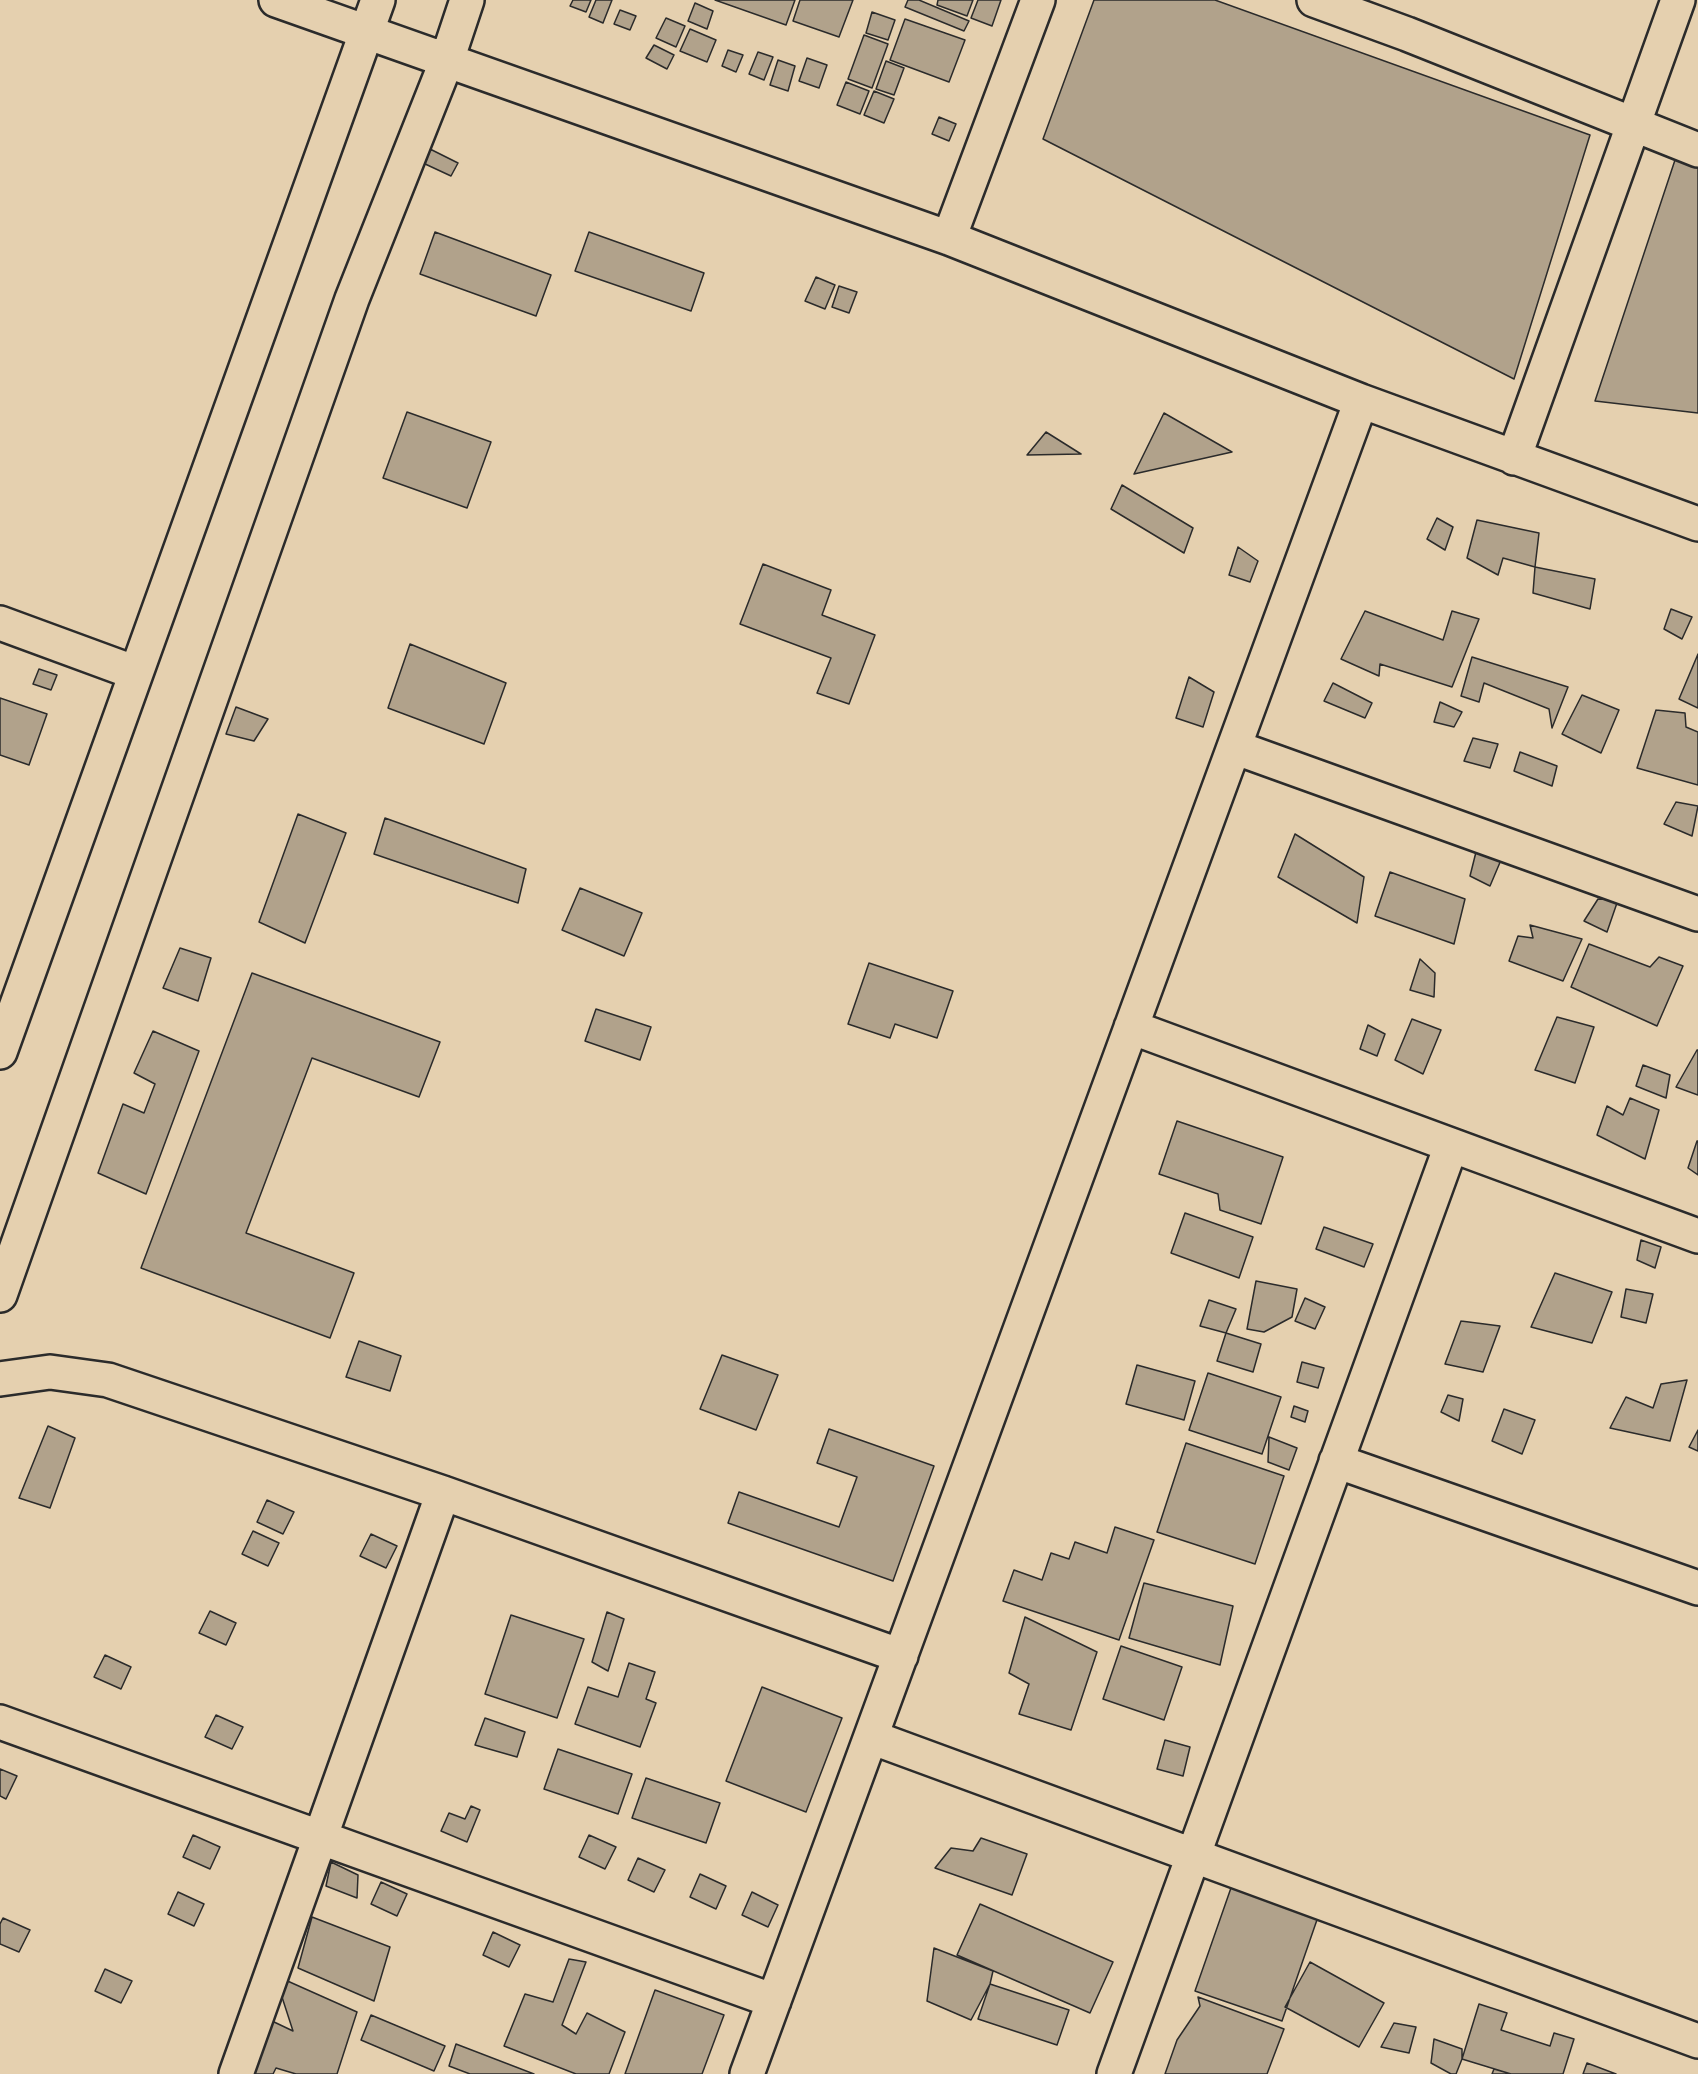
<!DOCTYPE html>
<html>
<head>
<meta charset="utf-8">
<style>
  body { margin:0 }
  canvas { display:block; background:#e5d0af }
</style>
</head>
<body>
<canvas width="1698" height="2074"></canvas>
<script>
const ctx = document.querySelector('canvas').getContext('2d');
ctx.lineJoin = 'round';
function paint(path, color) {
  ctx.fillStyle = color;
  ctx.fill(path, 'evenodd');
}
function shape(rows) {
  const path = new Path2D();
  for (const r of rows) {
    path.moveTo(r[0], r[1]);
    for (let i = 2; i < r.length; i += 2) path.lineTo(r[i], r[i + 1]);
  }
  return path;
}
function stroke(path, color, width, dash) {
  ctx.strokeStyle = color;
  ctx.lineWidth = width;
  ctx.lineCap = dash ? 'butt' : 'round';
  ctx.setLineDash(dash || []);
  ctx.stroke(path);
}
const building = shape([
  [573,0,591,0,586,12,570,6,573,0],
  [596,0,612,0,603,23,589,17,596,0],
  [715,0,795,0,786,25,715,0],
  [800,0,853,0,839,37,793,21,800,0],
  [908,0,919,0,969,21,964,31,905,7,908,0],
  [938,0,973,0,967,16,937,5,938,0],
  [978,0,1001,0,992,26,971,18,978,0],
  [1094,0,1215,0,1590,135,1514,379,1043,139,1094,0],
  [695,3,713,11,707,29,688,21,695,3],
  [620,10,636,16,630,30,614,24,620,10],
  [872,12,895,20,888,40,866,33,872,12],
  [666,18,685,26,676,47,656,38,666,18],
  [905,19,965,40,949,82,890,60,905,19],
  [690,29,716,40,707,62,680,51,690,29],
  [864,35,888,44,872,88,848,79,864,35],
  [654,45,674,55,667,69,646,58,654,45],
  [728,50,743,55,736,72,722,66,728,50],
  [758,52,773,57,764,80,749,74,758,52],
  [807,58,827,65,819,88,799,81,807,58],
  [778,60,795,66,788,91,770,85,778,60],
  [886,61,904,68,894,95,876,89,886,61],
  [846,82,869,91,860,114,837,105,846,82],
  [874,91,894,99,884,123,864,115,874,91],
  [939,117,956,124,949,141,932,134,939,117],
  [430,149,458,163,451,176,423,163,430,149],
  [1676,157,1698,166,1698,413,1595,401,1676,157],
  [435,232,551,275,536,316,420,274,435,232],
  [589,232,704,273,691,311,575,271,589,232],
  [816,277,835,285,825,309,805,301,816,277],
  [839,286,857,292,849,313,832,307,839,286],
  [407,412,491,442,467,508,383,478,407,412],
  [1164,413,1232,452,1134,474,1164,413],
  [1046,432,1081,454,1027,455,1046,432],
  [1122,485,1193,528,1184,553,1111,509,1122,485],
  [1437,518,1453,527,1445,550,1427,539,1437,518],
  [1477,520,1539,533,1535,567,1503,558,1498,575,1467,558,1477,520],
  [1238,547,1258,561,1250,582,1229,575,1238,547],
  [763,564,831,590,822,615,875,635,849,704,817,693,831,658,740,624,763,564],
  [1535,567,1595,579,1590,609,1533,593,1535,567],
  [1671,609,1692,617,1682,639,1664,629,1671,609],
  [1365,611,1443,640,1452,611,1479,619,1452,687,1380,664,1379,676,1341,659,1365,611],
  [410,644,506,683,484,744,388,708,410,644],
  [1698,654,1698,708,1679,699,1698,654],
  [1472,657,1568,687,1552,728,1549,709,1484,683,1479,702,1461,696,1472,657],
  [39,669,57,675,51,690,33,684,39,669],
  [1189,677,1214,692,1203,727,1176,718,1189,677],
  [1333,683,1372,703,1365,718,1324,701,1333,683],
  [1582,695,1619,710,1601,753,1562,734,1582,695],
  [0,698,47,714,29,765,0,755,0,698],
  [1440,702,1462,712,1454,727,1434,722,1440,702],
  [236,707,268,719,254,741,226,734,236,707],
  [1656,710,1685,713,1686,727,1698,732,1698,785,1637,768,1656,710],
  [1473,738,1498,744,1490,768,1464,761,1473,738],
  [1520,752,1557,766,1552,786,1514,771,1520,752],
  [1676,802,1698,806,1692,836,1664,824,1676,802],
  [298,814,346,833,305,943,259,922,298,814],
  [385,818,526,869,518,903,374,854,385,818],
  [1295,834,1364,877,1357,923,1278,877,1295,834],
  [1476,852,1501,860,1490,886,1470,876,1476,852],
  [1390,872,1465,899,1454,944,1375,916,1390,872],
  [580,888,642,913,624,956,562,930,580,888],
  [1598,899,1618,900,1607,932,1584,921,1598,899],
  [1530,925,1582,939,1563,981,1509,961,1518,936,1533,938,1530,925],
  [1589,944,1650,967,1659,957,1683,966,1657,1026,1571,987,1589,944],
  [180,948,211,958,198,1001,163,988,180,948],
  [1420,959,1435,973,1434,997,1410,990,1420,959],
  [869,963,953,991,937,1038,895,1024,890,1038,848,1024,869,963],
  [252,973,440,1042,419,1097,312,1058,246,1233,354,1273,330,1338,141,1268,252,973],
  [596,1009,651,1027,640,1060,585,1041,596,1009],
  [1557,1017,1594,1027,1575,1083,1535,1070,1557,1017],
  [1412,1019,1441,1030,1423,1074,1395,1060,1412,1019],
  [1368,1025,1385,1034,1377,1056,1360,1049,1368,1025],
  [153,1031,199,1051,146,1194,98,1173,123,1104,144,1113,155,1084,134,1073,153,1031],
  [1697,1050,1698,1050,1698,1095,1676,1087,1697,1050],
  [1643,1065,1670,1075,1666,1098,1636,1086,1643,1065],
  [1630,1098,1659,1110,1645,1159,1597,1135,1607,1106,1623,1115,1630,1098],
  [1177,1121,1283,1157,1261,1224,1220,1210,1218,1194,1159,1174,1177,1121],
  [1697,1141,1698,1141,1698,1175,1688,1168,1697,1141],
  [1185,1213,1253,1237,1239,1278,1171,1253,1185,1213],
  [1324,1227,1373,1244,1364,1267,1316,1249,1324,1227],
  [1641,1240,1661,1247,1655,1268,1637,1260,1641,1240],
  [1555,1273,1612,1292,1592,1343,1531,1327,1555,1273],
  [1256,1281,1297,1289,1292,1317,1264,1332,1247,1329,1256,1281],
  [1626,1289,1653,1294,1646,1323,1621,1317,1626,1289],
  [1305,1298,1325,1307,1315,1329,1295,1321,1305,1298],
  [1209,1300,1236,1309,1226,1333,1200,1326,1209,1300],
  [1461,1321,1500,1326,1483,1372,1445,1364,1461,1321],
  [1226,1333,1261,1344,1253,1372,1217,1361,1226,1333],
  [359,1341,401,1356,390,1391,346,1377,359,1341],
  [722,1355,778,1375,756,1430,700,1409,722,1355],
  [1302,1362,1324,1368,1318,1388,1297,1382,1302,1362],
  [1137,1365,1195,1381,1184,1420,1126,1404,1137,1365],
  [1208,1373,1281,1397,1262,1454,1189,1430,1208,1373],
  [1687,1380,1670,1441,1610,1428,1626,1397,1653,1408,1661,1384,1687,1380],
  [1448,1395,1463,1399,1459,1421,1441,1412,1448,1395],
  [1294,1406,1308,1411,1305,1422,1291,1417,1294,1406],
  [1504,1409,1535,1420,1522,1454,1492,1441,1504,1409],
  [48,1426,75,1438,50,1508,19,1498,48,1426],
  [829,1429,934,1466,893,1581,728,1523,739,1492,839,1527,857,1477,817,1463,829,1429],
  [1698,1430,1698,1451,1689,1447,1698,1430],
  [1269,1437,1297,1448,1289,1470,1268,1462,1269,1437],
  [1186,1443,1284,1476,1255,1564,1157,1532,1186,1443],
  [267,1500,294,1512,283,1534,257,1522,267,1500],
  [1115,1527,1154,1540,1119,1640,1003,1601,1014,1570,1042,1580,1051,1553,1069,1559,1075,1542,1107,1553,1115,1527],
  [253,1531,279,1543,268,1566,242,1554,253,1531],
  [371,1534,397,1546,386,1568,360,1556,371,1534],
  [1144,1583,1233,1606,1220,1665,1129,1638,1144,1583],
  [210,1611,236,1623,226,1645,199,1633,210,1611],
  [607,1612,624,1619,608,1671,592,1662,607,1612],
  [511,1615,584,1639,557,1718,485,1694,511,1615],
  [1025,1617,1097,1652,1071,1730,1019,1714,1029,1684,1009,1673,1025,1617],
  [1121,1646,1182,1667,1164,1720,1103,1699,1121,1646],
  [105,1655,131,1667,121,1689,94,1677,105,1655],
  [629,1663,655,1672,646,1699,656,1703,640,1747,575,1724,588,1687,618,1697,629,1663],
  [762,1687,842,1718,806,1812,726,1781,762,1687],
  [216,1715,243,1727,232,1749,205,1737,216,1715],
  [485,1718,525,1732,517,1757,475,1745,485,1718],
  [1165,1740,1190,1747,1183,1776,1157,1769,1165,1740],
  [558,1749,632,1774,618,1814,544,1789,558,1749],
  [0,1769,17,1776,6,1799,0,1796,0,1769],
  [646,1778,720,1803,706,1843,632,1818,646,1778],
  [471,1806,480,1810,467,1842,441,1831,449,1813,465,1819,471,1806],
  [193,1835,220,1847,210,1869,183,1857,193,1835],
  [589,1835,616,1847,605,1869,579,1857,589,1835],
  [981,1838,1027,1854,1012,1895,935,1868,951,1848,973,1851,981,1838],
  [638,1858,665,1870,654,1892,628,1880,638,1858],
  [331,1862,358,1875,357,1898,326,1886,331,1862],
  [700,1874,726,1886,716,1909,690,1897,700,1874],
  [381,1882,407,1894,397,1916,371,1904,381,1882],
  [1232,1885,1319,1914,1282,2021,1195,1991,1232,1885],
  [178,1892,204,1904,194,1926,168,1914,178,1892],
  [752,1892,778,1905,768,1927,742,1915,752,1892],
  [980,1904,1113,1962,1090,2013,957,1955,980,1904],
  [312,1917,390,1947,374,2001,298,1968,312,1917],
  [3,1918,30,1930,19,1952,0,1944,0,1924,3,1918],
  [493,1932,520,1945,509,1967,483,1955,493,1932],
  [934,1948,993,1971,990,1984,971,2020,927,2001,934,1948],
  [569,1959,586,1962,562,2025,576,2034,587,2013,625,2032,609,2074,576,2074,504,2046,525,1994,553,2002,569,1959],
  [1310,1962,1384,2003,1359,2047,1285,2007,1310,1962],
  [105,1969,132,1981,121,2003,95,1991,105,1969],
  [283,1979,357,2012,337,2074,296,2074,276,2068,273,2074,251,2074,272,2021,293,2031,281,1994,283,1979],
  [990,1984,1069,2010,1057,2045,978,2019,990,1984],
  [655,1990,724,2015,702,2074,625,2074,655,1990],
  [1198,1997,1284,2029,1267,2074,1165,2074,1177,2040,1200,2006,1198,1997],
  [1479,2004,1507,2013,1501,2030,1550,2046,1554,2033,1574,2039,1563,2074,1511,2074,1462,2059,1479,2004],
  [371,2015,445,2046,434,2071,361,2040,371,2015],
  [1394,2023,1416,2027,1409,2053,1381,2047,1394,2023],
  [1434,2039,1462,2049,1462,2059,1456,2074,1451,2074,1431,2063,1434,2039],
  [456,2044,534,2074,470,2074,449,2066,456,2044],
  [1587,2063,1616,2074,1583,2074,1587,2063],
  [1494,2069,1511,2074,1492,2074,1494,2069]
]);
const minor = shape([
  [276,0,949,238,1361,401,1698,524],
  [1314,0,1407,34,1698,150],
  [949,238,1038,0],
  [1514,458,1678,0],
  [0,623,136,673],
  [1234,747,1698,914],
  [1131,1027,1698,1236],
  [0,1052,378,0],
  [0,1295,352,299,447,60,467,0],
  [0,1379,50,1372,108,1380,443,1493,901,1656],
  [1336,1461,1698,1588],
  [0,1722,774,2001],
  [871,1737,1698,2041],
  [236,2074,443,1493],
  [747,2074,1361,401],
  [1114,2074,1451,1146]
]);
paint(building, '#b1a28b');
stroke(building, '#2b2b2b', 1.5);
stroke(minor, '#2b2b2b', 38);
stroke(minor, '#e5d0af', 33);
</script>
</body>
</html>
